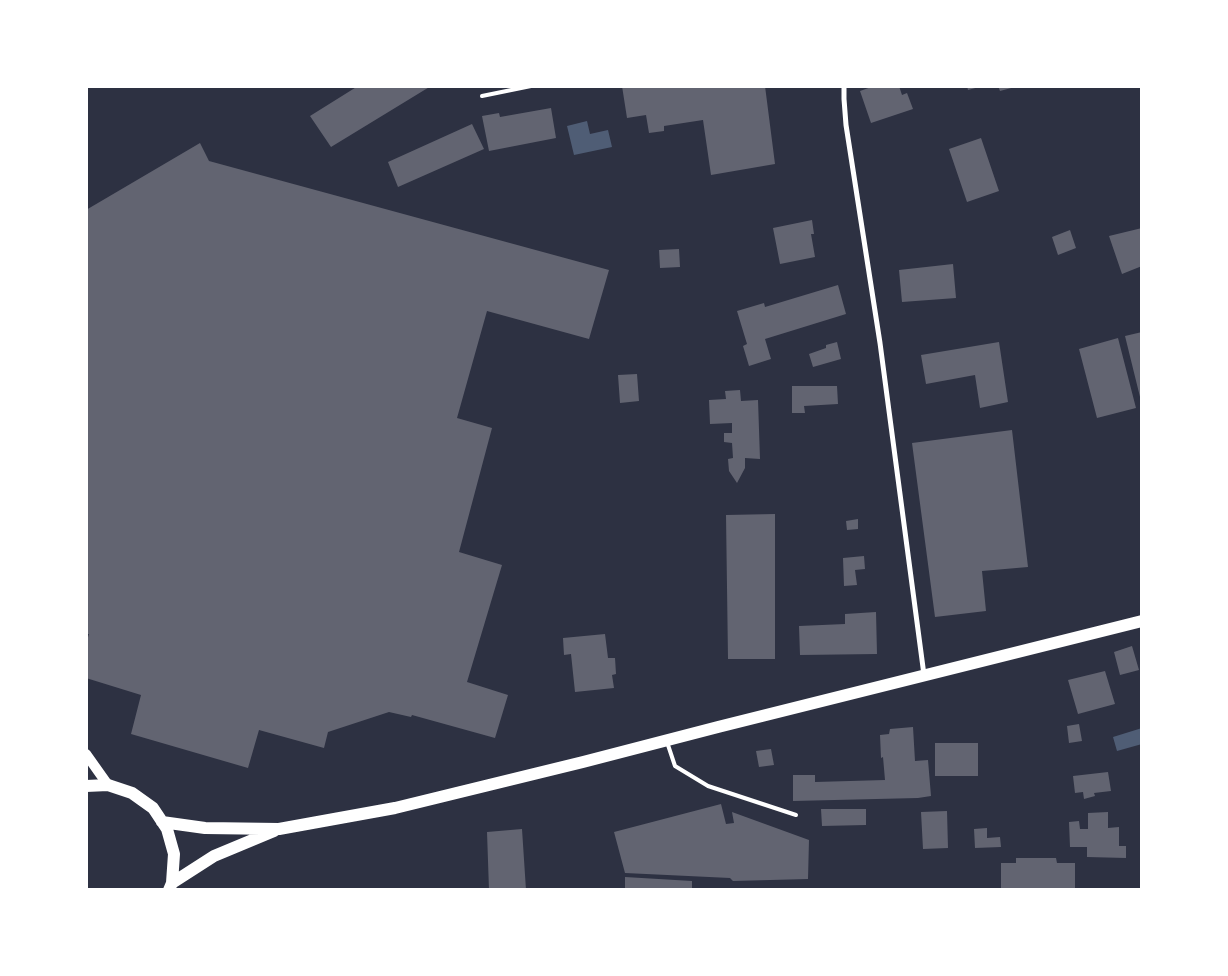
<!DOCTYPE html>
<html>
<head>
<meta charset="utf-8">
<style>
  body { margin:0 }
  #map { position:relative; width:1228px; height:976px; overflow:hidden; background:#2d3142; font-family:"Alegreya Sans",sans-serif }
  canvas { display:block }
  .frame { position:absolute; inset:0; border:88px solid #fff; pointer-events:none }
</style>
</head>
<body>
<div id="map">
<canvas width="1228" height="976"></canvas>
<div class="frame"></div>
</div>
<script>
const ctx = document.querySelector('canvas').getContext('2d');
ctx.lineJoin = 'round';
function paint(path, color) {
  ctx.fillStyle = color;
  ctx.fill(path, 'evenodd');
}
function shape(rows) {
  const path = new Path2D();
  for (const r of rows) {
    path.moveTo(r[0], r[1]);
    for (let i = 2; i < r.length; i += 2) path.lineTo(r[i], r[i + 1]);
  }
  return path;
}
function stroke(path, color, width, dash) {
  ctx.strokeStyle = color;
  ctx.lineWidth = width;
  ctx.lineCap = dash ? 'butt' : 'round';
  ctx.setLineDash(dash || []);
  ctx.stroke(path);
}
const water = shape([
  [587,121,590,134,608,130,612,147,574,155,567,126],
  [1142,728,1142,744,1117,751,1113,737]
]);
const building = shape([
  [358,86,431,86,331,147,310,116],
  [622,86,765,86,775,164,711,175,703,120,664,126,664,131,649,133,646,115,627,118],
  [874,86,899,86,902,95,907,93,913,109,871,123,860,91],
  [967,86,979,86,979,87,968,90],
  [998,86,1015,86,1015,87,1000,91],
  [551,108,556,138,489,151,482,116,499,113,500,117],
  [472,124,484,149,398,187,388,162],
  [981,138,999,191,967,202,949,149],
  [200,143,209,161,609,270,589,339,487,311,457,418,492,428,459,552,502,565,467,682,508,695,495,738,412,715,411,717,389,712,328,732,324,748,259,730,248,768,131,734,141,695,86,678,86,644,89,634,86,634,86,210],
  [812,220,814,234,811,234,815,257,780,264,773,228],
  [1142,228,1142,266,1122,274,1109,236],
  [1070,230,1076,248,1058,255,1052,237],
  [679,249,680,267,660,268,659,250],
  [953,264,956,298,902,302,899,270],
  [838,285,846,314,765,339,771,359,749,366,743,346,747,344,737,311,764,303,765,307],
  [1142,332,1142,401,1141,401,1125,336],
  [1118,338,1136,408,1097,418,1079,349],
  [837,342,841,359,813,367,809,354,826,348,826,345],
  [999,342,1008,402,980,408,975,375,926,384,921,355],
  [637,374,639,401,620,403,618,375],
  [792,386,837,386,838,404,804,406,805,413,792,413],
  [740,390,741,401,758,400,760,459,745,458,745,468,737,483,729,471,728,459,733,458,732,443,724,442,724,433,732,433,732,423,710,424,709,400,726,399,725,391],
  [1012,430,1028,567,982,571,986,611,935,617,912,443],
  [775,514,775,659,728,659,726,515],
  [858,519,858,529,847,530,846,521],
  [864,556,865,569,855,570,857,585,844,586,843,558],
  [876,612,877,654,800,655,799,626,845,624,845,614],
  [605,634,608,658,615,658,616,674,612,675,614,688,575,692,571,654,564,655,563,638],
  [1132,646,1139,670,1120,675,1114,652],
  [1105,671,1115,704,1078,714,1068,680],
  [1079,724,1082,741,1069,743,1067,726],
  [913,727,915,761,928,760,931,796,918,798,793,801,793,775,815,775,815,782,885,780,883,757,881,758,880,735,889,734,890,729],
  [935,743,978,743,978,776,935,776],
  [771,749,774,765,759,767,756,751],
  [1108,772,1111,791,1094,793,1095,796,1084,799,1083,792,1075,793,1073,776],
  [721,804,726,824,734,823,732,812,809,840,808,879,733,881,730,878,625,873,614,832],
  [821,809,866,809,866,825,822,826],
  [947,811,948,848,923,849,921,812],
  [1108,812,1108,828,1119,827,1119,846,1126,846,1126,858,1087,857,1087,847,1070,847,1069,822,1079,821,1080,829,1088,829,1088,813],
  [987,828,987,838,1000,837,1001,847,975,848,974,829],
  [522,829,526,890,489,890,487,832],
  [1016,858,1056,858,1057,863,1075,863,1075,890,1001,890,1001,863,1016,863],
  [625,877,692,881,692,890,625,889]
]);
const service = shape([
  [482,96,531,86],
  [667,742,675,766,708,786,796,815]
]);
const minor = shape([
  [844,86,844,99,846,125,880,343,924,675]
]);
const secondary = shape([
  [86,754,108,785]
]);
const primary = shape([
  [86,786,108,785,132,793,153,808,167,829,174,854,172,883,169,890],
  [162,822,205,828,279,829,395,808,583,762,718,727,1142,621],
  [172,883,214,856,274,831]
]);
paint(water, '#4f5d75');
paint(building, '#626471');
stroke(service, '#fff', 4);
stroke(minor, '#fff', 5);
stroke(secondary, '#fff', 10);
stroke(primary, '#fff', 12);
</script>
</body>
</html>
